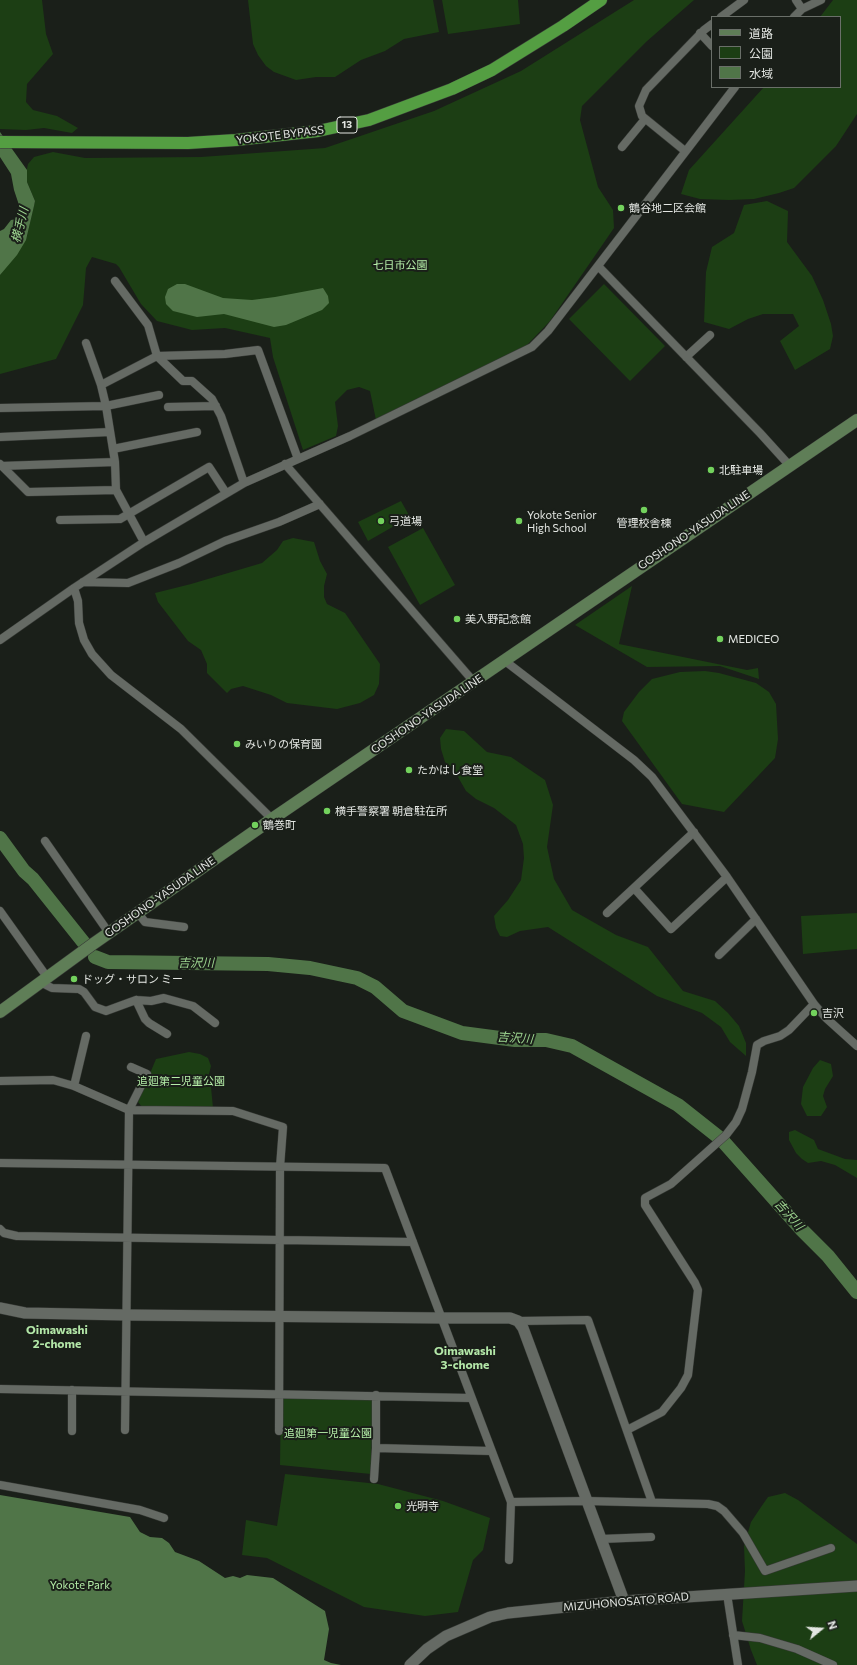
<!DOCTYPE html>
<html>
<head>
<meta charset="utf-8">
<style>
  body { margin:0 }
  #map { position:relative; width:857px; height:1665px; overflow:hidden; background:#1a1f19; font-family:Commissioner,"Noto Sans JP",sans-serif }
  canvas { display:block }
  .legend { position:absolute; left:711px; top:16px; width:130px; height:72px; box-sizing:border-box; background:#1a1f19; border:1px solid #6a6f69; margin:0; padding:5px 7px; list-style:none; font-size:12px; color:#e3e6e2 }
  .legend li { display:flex; align-items:center; gap:8px; height:20px }
  .legend b { width:20px; border:1px solid #6a6f69 }
  .north { position:absolute; left:801px; top:1609px; width:40px; height:40px; -webkit-text-stroke:3px #1a1f19; paint-order:stroke; rotate:72deg; font-size:11px; font-weight:700; line-height:16px; text-align:center; color:#e3e6e2 }
  .north::after { content:''; display:block; margin:auto; width:14px; height:18px; background:#e3e6e2; clip-path:polygon(50% 0,100% 100%,50% 72%,0 100%) }
</style>
</head>
<body>
<div id="map">
<canvas width="857" height="1665"></canvas>
<ul class="legend">
<li><b style="height:5px;background:#5f7e57"></b>道路</li>
<li><b style="height:11px;background:#1c3e14"></b>公園</li>
<li><b style="height:11px;background:#507548"></b>水域</li>
</ul>
<div class="north">N</div>
</div>
<script>
const ctx = document.querySelector('canvas').getContext('2d');
ctx.lineJoin = 'round';
function paint(path, color) {
  ctx.fillStyle = color;
  ctx.fill(path, 'evenodd');
}
function shape(rows) {
  const path = new Path2D();
  for (const r of rows) {
    path.moveTo(r[0], r[1]);
    for (let i = 2; i < r.length; i += 2) path.lineTo(r[i], r[i + 1]);
  }
  return path;
}
function stroke(path, color, width, dash) {
  ctx.strokeStyle = color;
  ctx.lineWidth = width;
  ctx.lineCap = dash ? 'butt' : 'round';
  ctx.setLineDash(dash || []);
  ctx.stroke(path);
}
function drawText(font, color, halo, rows, align = 'center') {
  ctx.font = font + ' Commissioner,"Noto Sans JP",sans-serif';
  ctx.lineWidth = 4;
  ctx.setLineDash([]);
  ctx.textBaseline = 'middle';
  ctx.strokeStyle = halo;
  ctx.fillStyle = color;
  for (const [text, x, y, turn = 0] of rows) {
    ctx.save();
    ctx.translate(x, y);
    ctx.rotate((+turn || 0) * Math.PI / 180);
    ctx.textAlign = isNaN(turn) ? turn : align;
    if (halo) ctx.strokeText(text, 0, 0);
    ctx.fillText(text, 0, 0);
    ctx.restore();
  }
}
const green = shape([
  [0,0,42,0,46,34,53,54,27,84,26,102,33,110,57,116,78,128,72,133,44,128,26,130,0,129],
  [248,0,433,0,439,32,404,39,385,51,361,60,335,77,316,77,296,80,274,72,266,66,258,55,253,44],
  [442,0,518,0,520,24,448,34],
  [634,0,694,0,646,42,582,106,580,120,598,187,613,210,614,228,550,321,528,344,511,355,376,420,370,391,359,387,347,390,335,402,338,426,336,436,303,450,273,357,270,338,225,328,192,330,157,321,141,304,119,267,116,264,92,257,86,268,83,305,56,359,0,374,0,275,27,236,35,201,27,182,26,173,28,164,34,157,53,152,85,158,201,157,325,148,434,111,521,71],
  [833,0,857,0,857,114,836,146,794,188,779,193,754,199,729,200,700,199,681,194,689,170,764,87,840,87,840,17,820,17],
  [767,201,788,211,787,242,812,276,823,300,831,324,833,336,830,349,795,370,780,341,799,326,793,314,763,314,748,319,729,329,704,322,706,272,712,247,734,233,744,205],
  [604,284,665,346,630,381,569,319],
  [401,501,410,517,368,541,358,522],
  [423,528,455,585,420,605,388,547],
  [293,538,314,542,320,561,327,574,324,586,324,597,327,604,345,613,380,664,379,684,374,695,360,703,337,709,287,703,271,695,243,686,231,689,227,693,207,673,207,664,201,650,188,641,158,602,155,593,191,584,262,563,277,550,283,541],
  [632,586,619,644,747,670,758,668,759,679,720,666,647,667,575,625],
  [705,671,719,673,756,683,769,692,776,704,778,739,775,758,724,812,682,804,622,721,624,712,639,692,652,679,680,672],
  [446,729,464,731,487,752,511,757,545,780,553,805,547,847,554,879,572,910,616,935,648,947,683,991,715,1001,728,1013,739,1026,746,1043,746,1056,730,1042,721,1027,702,1013,657,996,548,927,520,931,507,937,500,936,496,928,494,916,508,900,521,880,524,858,523,844,516,825,494,808,476,799,466,791,454,770,445,762,441,749,440,738],
  [857,913,857,949,803,954,801,916],
  [189,1052,200,1054,208,1058,211,1066,208,1078,211,1087,213,1108,142,1107,138,1102,156,1059],
  [820,1060,831,1064,833,1076,825,1089,823,1096,827,1107,821,1116,807,1116,801,1104,803,1087,813,1068],
  [795,1130,814,1140,818,1149,845,1159,857,1160,857,1178,835,1165,821,1161,808,1163,802,1159,796,1153,789,1140,789,1132],
  [281,1395,373,1398,371,1474,280,1465],
  [285,1474,378,1484,443,1501,490,1518,483,1550,473,1560,458,1612,425,1616,364,1607,267,1558,242,1555,246,1520,277,1526],
  [785,1493,798,1500,857,1544,857,1665,757,1665,751,1650,742,1621,745,1571,744,1546,751,1522,761,1507,768,1497]
]);
const water = shape([
  [0,132,27,170,27,182,35,201,34,206,26,240,17,255,0,275,0,231,4,229,11,220,17,219,20,217,20,208,14,190,11,174,0,157],
  [177,284,185,284,223,298,252,300,275,297,323,288,328,296,329,303,322,310,286,325,274,327,224,314,197,317,173,311,166,304,165,297,168,289],
  [0,1495,130,1517,140,1532,150,1537,162,1538,169,1543,175,1552,199,1561,225,1578,233,1576,240,1578,247,1575,273,1578,325,1611,329,1629,324,1660,331,1663,341,1665,0,1665]
]);
const river = shape([
  [0,838,24,871,33,879,88,948],
  [95,957,108,962,268,964,310,968,357,978,375,987,403,1011,462,1033,515,1040,546,1040,572,1046,678,1105,721,1139,802,1230,828,1256,857,1292]
]);
const minor = shape([
  [796,0,802,9],
  [721,17,744,0],
  [794,17,802,9,821,0],
  [700,33,712,46],
  [622,147,645,119],
  [685,151,642,116,639,106,646,90,704,30,712,24],
  [598,266,760,433,789,465],
  [115,281,148,325,157,356,183,381,192,381,212,399,221,416,244,483],
  [86,343,101,385,106,406,115,462,116,490,144,542],
  [686,357,710,335],
  [101,385,157,356,225,354,258,350,298,459],
  [168,407,216,406],
  [0,408,106,406,159,395],
  [0,437,110,432],
  [113,449,197,432],
  [0,464,28,492,116,490],
  [285,464,474,682],
  [1,466,115,462],
  [60,520,120,519,209,467,226,493],
  [83,582,128,583,179,563,225,541,279,522,320,504],
  [74,588,78,601,79,623,84,640,92,654,111,675,181,729,272,819],
  [0,640,74,588,144,542,244,483,350,436,532,347,548,331,735,87],
  [505,661,634,760,652,777,727,877,814,1004,826,1018,857,1046],
  [45,841,109,933],
  [634,888,671,929,727,877],
  [0,911,47,977],
  [138,913,145,922,184,927],
  [607,913,694,832],
  [719,955,756,919],
  [40,982,52,988,79,989,84,992,95,1007,106,1011,136,1000,151,1001,164,998,193,1006,215,1023],
  [136,1000,145,1019,149,1023,167,1034],
  [0,1081,53,1080,74,1086,129,1110,233,1111,283,1127,280,1167,279,1431],
  [74,1086,86,1036],
  [0,1163,385,1168,511,1502,509,1560],
  [0,1229,4,1233,17,1236,413,1242],
  [518,1321,588,1320,652,1502],
  [0,1389,471,1398],
  [72,1390,72,1431],
  [376,1395,376,1448,491,1451],
  [125,1430,129,1110,147,1074,131,1067],
  [627,1430,662,1412,681,1388,688,1375,698,1290,695,1283,645,1205,645,1198,671,1184,726,1135,736,1122,742,1109,752,1072,757,1045,764,1041,780,1036,789,1030,814,1004],
  [374,1479,376,1448],
  [0,1485,140,1510,164,1518],
  [511,1502,587,1501,708,1504,717,1506,724,1511,743,1533,765,1571,831,1548],
  [601,1539,651,1537],
  [727,1594,738,1665],
  [733,1635,760,1638,797,1649,833,1665]
]);
const tertiary = shape([
  [0,1308,25,1313,127,1315,442,1318,510,1318,518,1321,523,1328,624,1601],
  [410,1665,427,1649,446,1636,490,1617,508,1613,624,1601,857,1586]
]);
const secondary = shape([
  [0,1012,93,944,272,819,857,420]
]);
const trunk = shape([
  [0,142,188,143,236,140,318,131,369,120,452,89,492,70,563,26,601,0]
]);
const markers = [
  [621,208,4,"#73d25d"],
  [711,470,4,"#73d25d"],
  [644,510,4,"#73d25d"],
  [381,521,4,"#73d25d"],
  [519,521,4,"#73d25d"],
  [457,619,4,"#73d25d"],
  [720,639,4,"#73d25d"],
  [237,744,4,"#73d25d"],
  [409,770,4,"#73d25d"],
  [327,811,4,"#73d25d"],
  [255,825,4,"#73d25d"],
  [74,979,4,"#73d25d"],
  [814,1013,4,"#73d25d"],
  [398,1506,4,"#73d25d"]
];
const shields = [
  [347,125,20]
];
const shieldNames = [
  ["13",347,125]
];
const streetNames = [
  ["YOKOTE BYPASS",280,135,-7],
  ["GOSHONO-YASUDA LINE",694,530,-34],
  ["GOSHONO-YASUDA LINE",427,714,-34],
  ["GOSHONO-YASUDA LINE",160,897,-35],
  ["MIZUHONOSATO ROAD",626,1602,-5]
];
const poiNames = [
  ["鶴谷地二区会館",629,208],
  ["北駐車場",719,470],
  ["Yokote Senior",527,515],
  ["High School",527,528],
  ["弓道場",389,521],
  ["管理校舎棟",644,523,"center"],
  ["美入野記念館",465,619],
  ["MEDICEO",728,639],
  ["みいりの保育園",245,744],
  ["たかはし食堂",417,770],
  ["横手警察署 朝倉駐在所",335,811],
  ["鶴巻町",263,825],
  ["ドッグ・サロン ミー",82,979],
  ["吉沢",822,1013],
  ["光明寺",406,1506]
];
const parkNames = [
  ["七日市公園",400,265],
  ["追廻第二児童公園",181,1081],
  ["追廻第一児童公園",328,1433],
  ["Yokote Park",80,1585]
];
const waterNames = [
  ["横手川",20,225,-76],
  ["吉沢川",196,963],
  ["吉沢川",515,1038,4],
  ["吉沢川",789,1215,48]
];
const neighbourhoodNames = [
  ["Oimawashi",57,1330],
  ["2-chome",57,1344],
  ["Oimawashi",465,1351],
  ["3-chome",465,1365]
];
paint(green, '#1c3e14');
paint(water, '#507548');
stroke(river, '#507548', 14);
stroke(minor, '#373a36', 9);
stroke(tertiary, '#373a36', 12);
stroke(secondary, '#373a36', 13);
stroke(trunk, '#373a36', 13);
stroke(minor, '#656a64', 8);
stroke(tertiary, '#656a64', 11);
stroke(secondary, '#5f7e57', 12);
stroke(trunk, '#549e42', 12);
for (const [x, y, r, color] of markers) {
  const dot = new Path2D();
  dot.arc(x, y, r, 0, 2 * Math.PI);
  ctx.fillStyle = color;
  ctx.fill(dot);
  stroke(dot, '#1a1f19', 1.5);
}
for (const [x, y, w] of shields) {
  const box = new Path2D();
  box.roundRect(x - w / 2, y - 8, w, 16, 3);
  ctx.fillStyle = '#1a1f19';
  ctx.fill(box);
  stroke(box, '#e3e6e2', 1);
}
drawText('bold 10px', '#e3e6e2', null, shieldNames);
drawText('11px', '#e3e6e2', '#1a1f19', streetNames);
drawText('11px', '#e3e6e2', '#1a1f19', poiNames, 'left');
drawText('11px', '#b5eea8', '#1a1f19', parkNames);
drawText('italic 12px', '#9dd590', '#1a1f19', waterNames);
drawText('bold 12px', '#b3e7a8', '#1a1f19', neighbourhoodNames);
</script>
</body>
</html>
